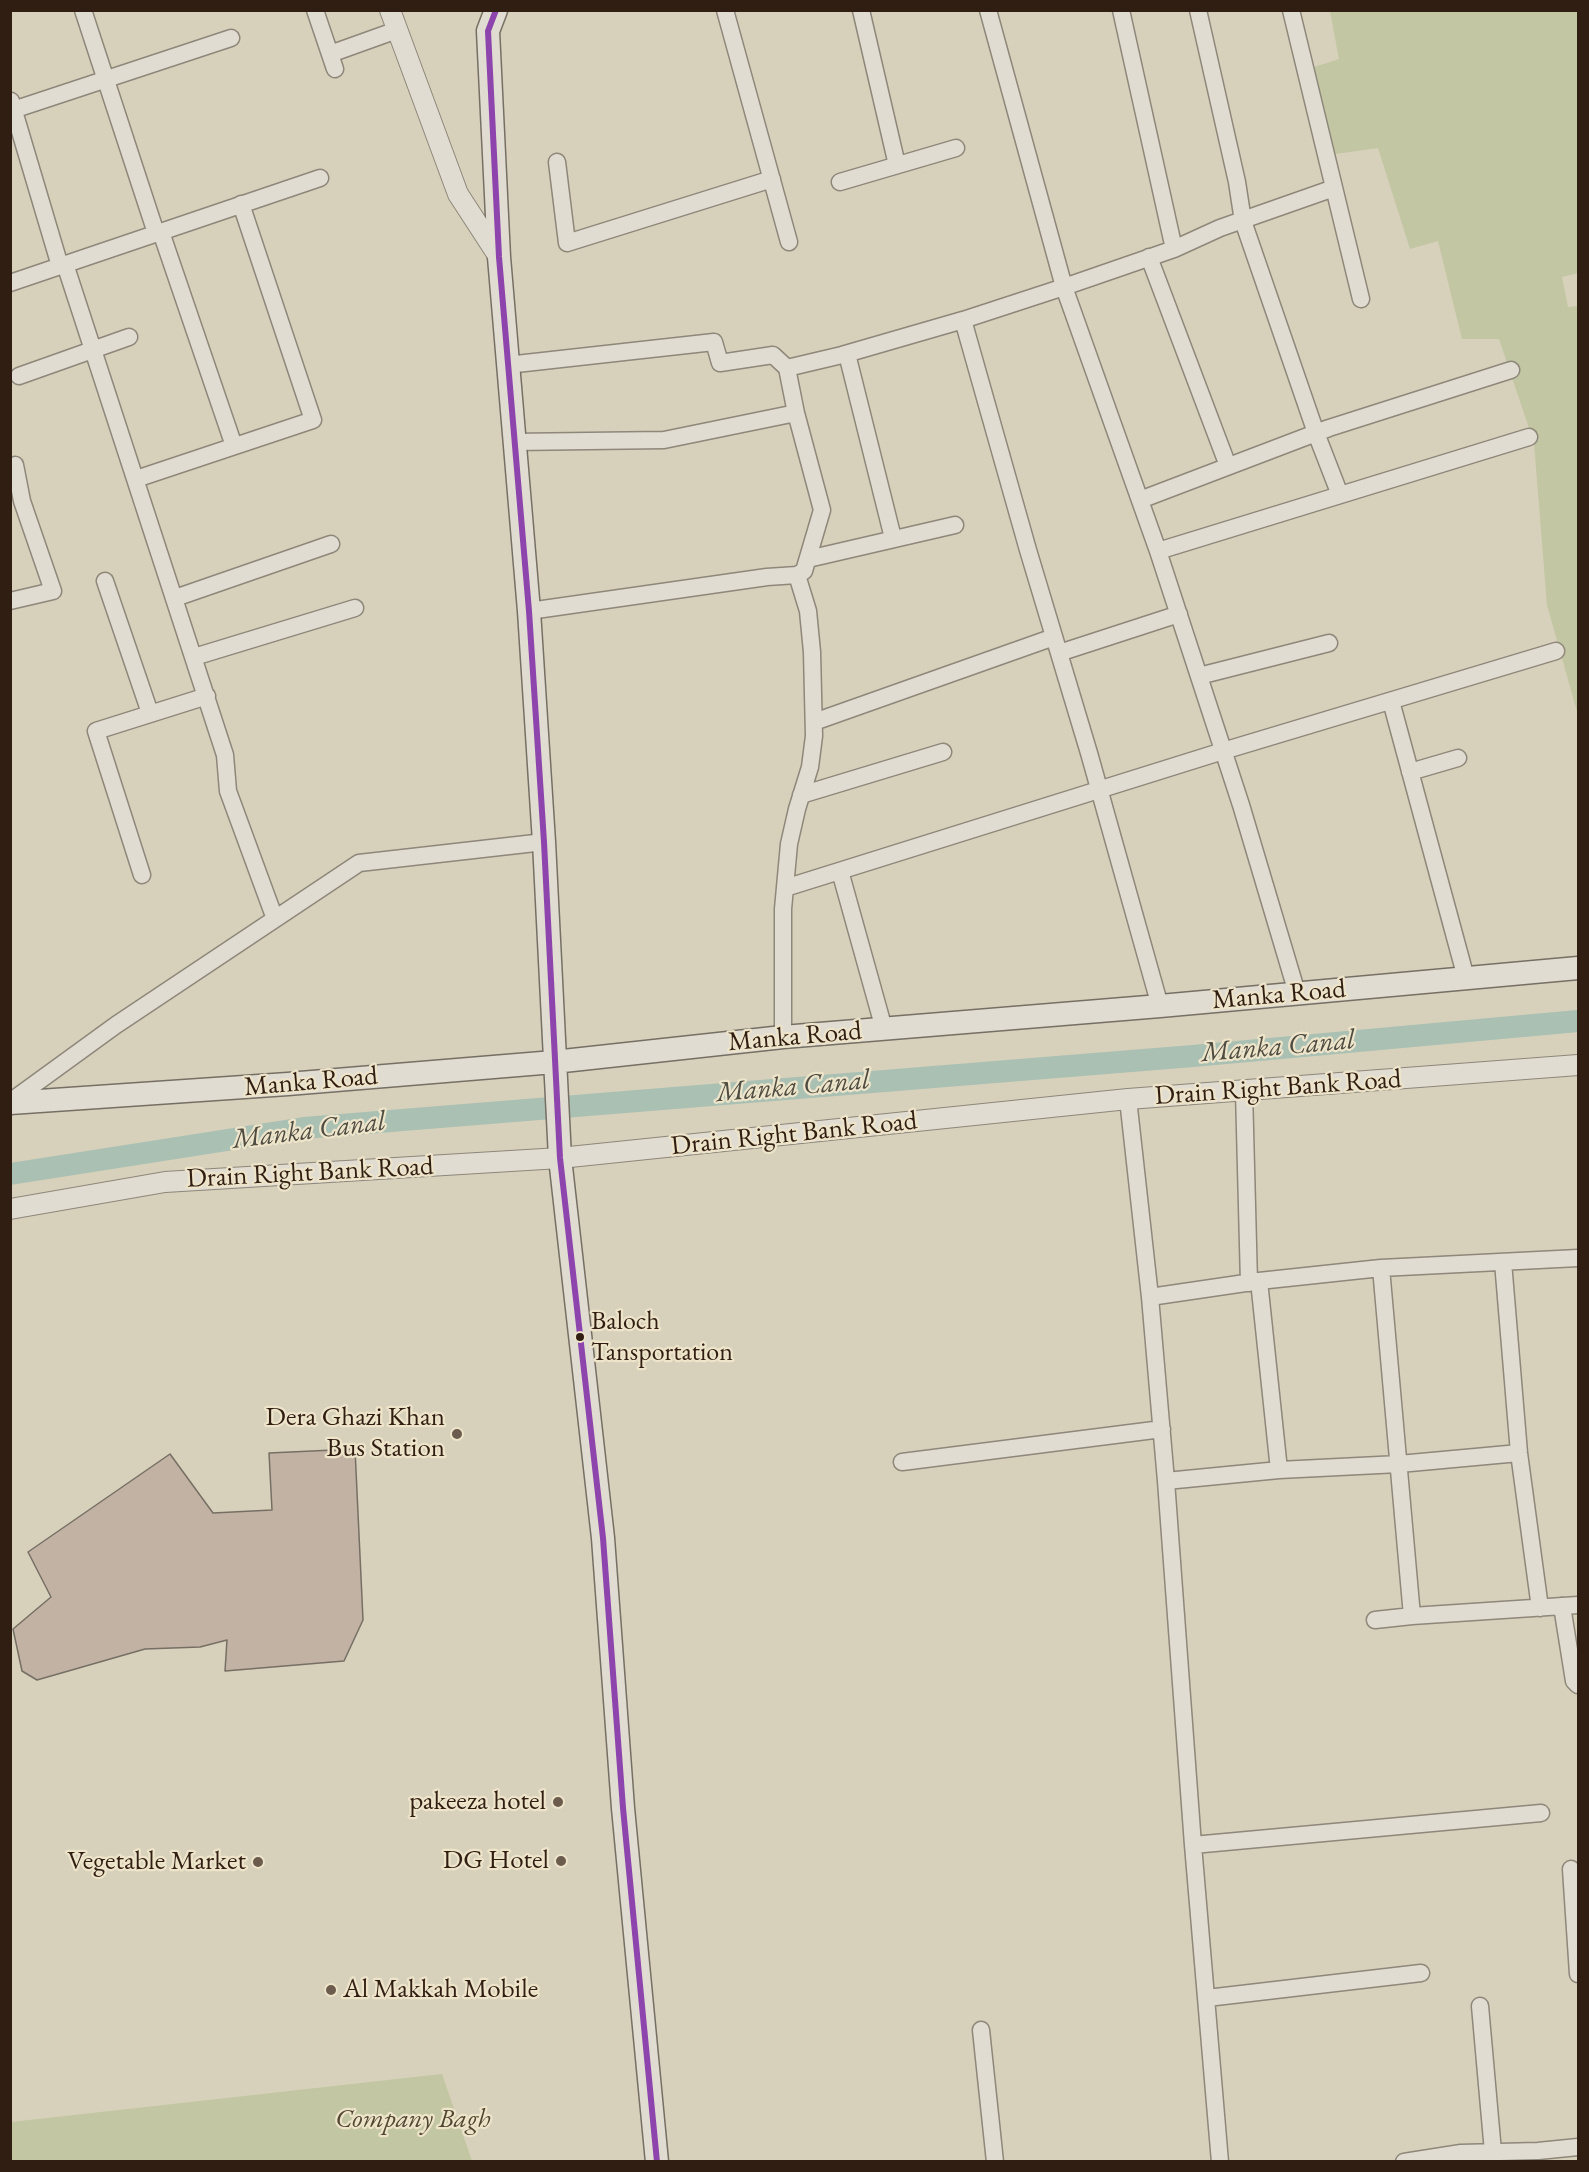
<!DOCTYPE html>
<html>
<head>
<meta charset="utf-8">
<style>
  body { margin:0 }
  #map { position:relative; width:1589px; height:2172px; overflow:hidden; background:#d7d0bb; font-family:"EB Garamond",serif }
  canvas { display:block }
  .frame { position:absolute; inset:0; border:12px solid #311e12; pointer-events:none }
</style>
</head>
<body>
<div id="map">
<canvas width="1589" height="2172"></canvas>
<div class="frame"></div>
</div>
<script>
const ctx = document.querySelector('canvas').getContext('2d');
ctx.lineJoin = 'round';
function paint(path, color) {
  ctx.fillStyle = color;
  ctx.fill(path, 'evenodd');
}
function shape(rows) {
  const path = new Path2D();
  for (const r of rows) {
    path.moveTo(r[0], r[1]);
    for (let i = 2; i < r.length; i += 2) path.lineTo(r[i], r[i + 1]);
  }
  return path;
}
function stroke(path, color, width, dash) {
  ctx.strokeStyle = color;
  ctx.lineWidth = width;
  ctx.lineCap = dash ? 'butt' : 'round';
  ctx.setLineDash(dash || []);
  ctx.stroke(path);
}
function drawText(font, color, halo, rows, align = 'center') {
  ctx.font = font + ' "EB Garamond",serif';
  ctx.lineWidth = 4.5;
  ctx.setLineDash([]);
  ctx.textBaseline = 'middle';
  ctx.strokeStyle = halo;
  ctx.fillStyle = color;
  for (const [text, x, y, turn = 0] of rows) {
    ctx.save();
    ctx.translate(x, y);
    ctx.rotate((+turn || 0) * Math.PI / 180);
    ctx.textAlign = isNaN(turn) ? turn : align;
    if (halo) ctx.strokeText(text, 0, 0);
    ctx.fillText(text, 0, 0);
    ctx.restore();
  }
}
const green = shape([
  [1330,11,1578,11,1578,273,1562,277,1568,307,1578,306,1578,715,1547,605,1534,443,1499,339,1462,339,1438,241,1410,249,1378,148,1335,154,1305,70,1339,59],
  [442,2074,472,2161,11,2161,11,2122]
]);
const canal = shape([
  [10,1174,304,1128,1193,1056,1578,1021]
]);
const building = shape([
  [355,1449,363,1620,344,1661,225,1671,227,1640,200,1647,145,1649,37,1680,22,1671,13,1629,51,1597,28,1552,170,1454,213,1513,272,1510,269,1453,355,1449]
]);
const minor = shape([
  [83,10,156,233],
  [315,10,335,69],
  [725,10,789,242],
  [861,10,897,165],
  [988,10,1064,287,1158,551,1241,805,1297,993],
  [1121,10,1174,249],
  [1198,10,1237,182,1243,221,1316,433,1340,495],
  [1291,10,1361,299],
  [330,54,397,30],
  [11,101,60,266],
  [13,110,231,38],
  [557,162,567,243,772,179],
  [840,182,956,148],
  [161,232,234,446],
  [1149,257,1228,466],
  [65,264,225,755,228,791,275,919],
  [10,283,320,178],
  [963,320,1028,550,1089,753,1160,1006],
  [847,354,893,538],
  [507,365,714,342,720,363,773,355,787,368,796,413,822,510,804,571,797,575,767,577,529,611],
  [787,368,842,355,963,320,1064,287,1174,249,1220,228,1334,188],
  [19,376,129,337],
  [513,442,664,440,796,413],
  [136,479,313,420,241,204],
  [1140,500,1329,428,1511,370],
  [1158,551,1529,437],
  [808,559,955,525],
  [105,581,150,713],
  [175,598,331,544],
  [10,601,53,591,22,501,15,465],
  [1059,653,1179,614],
  [194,657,355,608],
  [1199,676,1329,643],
  [1391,701,1466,978],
  [814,722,1054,637],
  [1410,772,1458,758],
  [801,795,943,752],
  [840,871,884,1029],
  [142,875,96,731,207,696],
  [785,888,1223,751,1556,651],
  [783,1037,783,909,789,844,797,809,810,767,814,736,812,652,808,611,797,575],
  [1244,1091,1249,1283],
  [1128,1099,1150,1297,1166,1481,1193,1845,1220,2162],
  [10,1102,116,1025,359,863,544,842],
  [1503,1262,1519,1453,1540,1608],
  [1381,1268,1412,1616,1578,1605],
  [1259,1281,1279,1470],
  [1150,1297,1259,1281,1381,1268,1578,1258],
  [902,1462,1162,1429],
  [1166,1481,1279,1470,1399,1464,1519,1453],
  [1562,1606,1574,1681,1578,1685],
  [1375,1620,1412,1616],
  [1193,1845,1541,1813],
  [1571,1869,1578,1974],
  [1207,1998,1421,1973],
  [1480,2006,1493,2152],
  [981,2030,995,2162],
  [1404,2162,1461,2153,1538,2151,1578,2147]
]);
const tertiary = shape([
  [390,10,458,194,499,257],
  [10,1209,165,1182,560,1158,1128,1099,1578,1065]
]);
const secondary = shape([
  [496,10,488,31,499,257,529,611,544,842,560,1158,603,1538,623,1808,657,2162],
  [10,1103,288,1084,554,1062,783,1037,1160,1006,1578,968]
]);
const bus1 = shape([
  [496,10,488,31,499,257,529,611,544,842,560,1158,603,1538,623,1808,657,2162]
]);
const markers = [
  [580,1337,5,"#311e12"],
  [457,1434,6,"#6b5c4d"],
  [558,1802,6,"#6b5c4d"],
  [561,1861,6,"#6b5c4d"],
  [258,1862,6,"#6b5c4d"],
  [331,1990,6,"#6b5c4d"]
];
const busNames = [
  ["Baloch",591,1322],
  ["Tansportation",591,1353]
];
const streetNames = [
  ["Manka Road",1279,995,-5],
  ["Manka Road",795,1037,-5],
  ["Manka Road",311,1082,-5],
  ["Drain Right Bank Road",1278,1088,-4],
  ["Drain Right Bank Road",794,1134,-6],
  ["Drain Right Bank Road",310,1173,-3]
];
const poiNames = [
  ["Dera Ghazi Khan",445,1418],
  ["Bus Station",445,1449],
  ["pakeeza hotel",546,1802],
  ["DG Hotel",549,1861],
  ["Vegetable Market",246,1862],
  ["Al Makkah Mobile",343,1990,"left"]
];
const parkNames = [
  ["Company Bagh",413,2120]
];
const waterNames = [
  ["Manka Canal",1278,1047,-5],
  ["Manka Canal",793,1087,-5],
  ["Manka Canal",309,1131,-7]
];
paint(green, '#c2c6a2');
stroke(canal, '#a9c0b3', 22);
paint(building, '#c2b2a4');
stroke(building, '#766f64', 1.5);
stroke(minor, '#8e877a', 19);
stroke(tertiary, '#8e877a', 22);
stroke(secondary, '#766f64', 25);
stroke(minor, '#e0dcd1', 16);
stroke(tertiary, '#e0dcd1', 20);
stroke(secondary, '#e0dcd1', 22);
stroke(bus1, '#8e44ad', 6);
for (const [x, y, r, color] of markers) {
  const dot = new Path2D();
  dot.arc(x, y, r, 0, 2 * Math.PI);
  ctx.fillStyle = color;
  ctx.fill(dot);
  stroke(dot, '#ede4ca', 2);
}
drawText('26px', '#311e12', '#ede4ca', busNames, 'left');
drawText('27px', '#311e12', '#ede4ca', streetNames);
drawText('27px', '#311e12', '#ede4ca', poiNames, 'right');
drawText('italic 27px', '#514631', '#ede4ca', parkNames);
drawText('italic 28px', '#4f4c41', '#ede4ca', waterNames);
</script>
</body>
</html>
